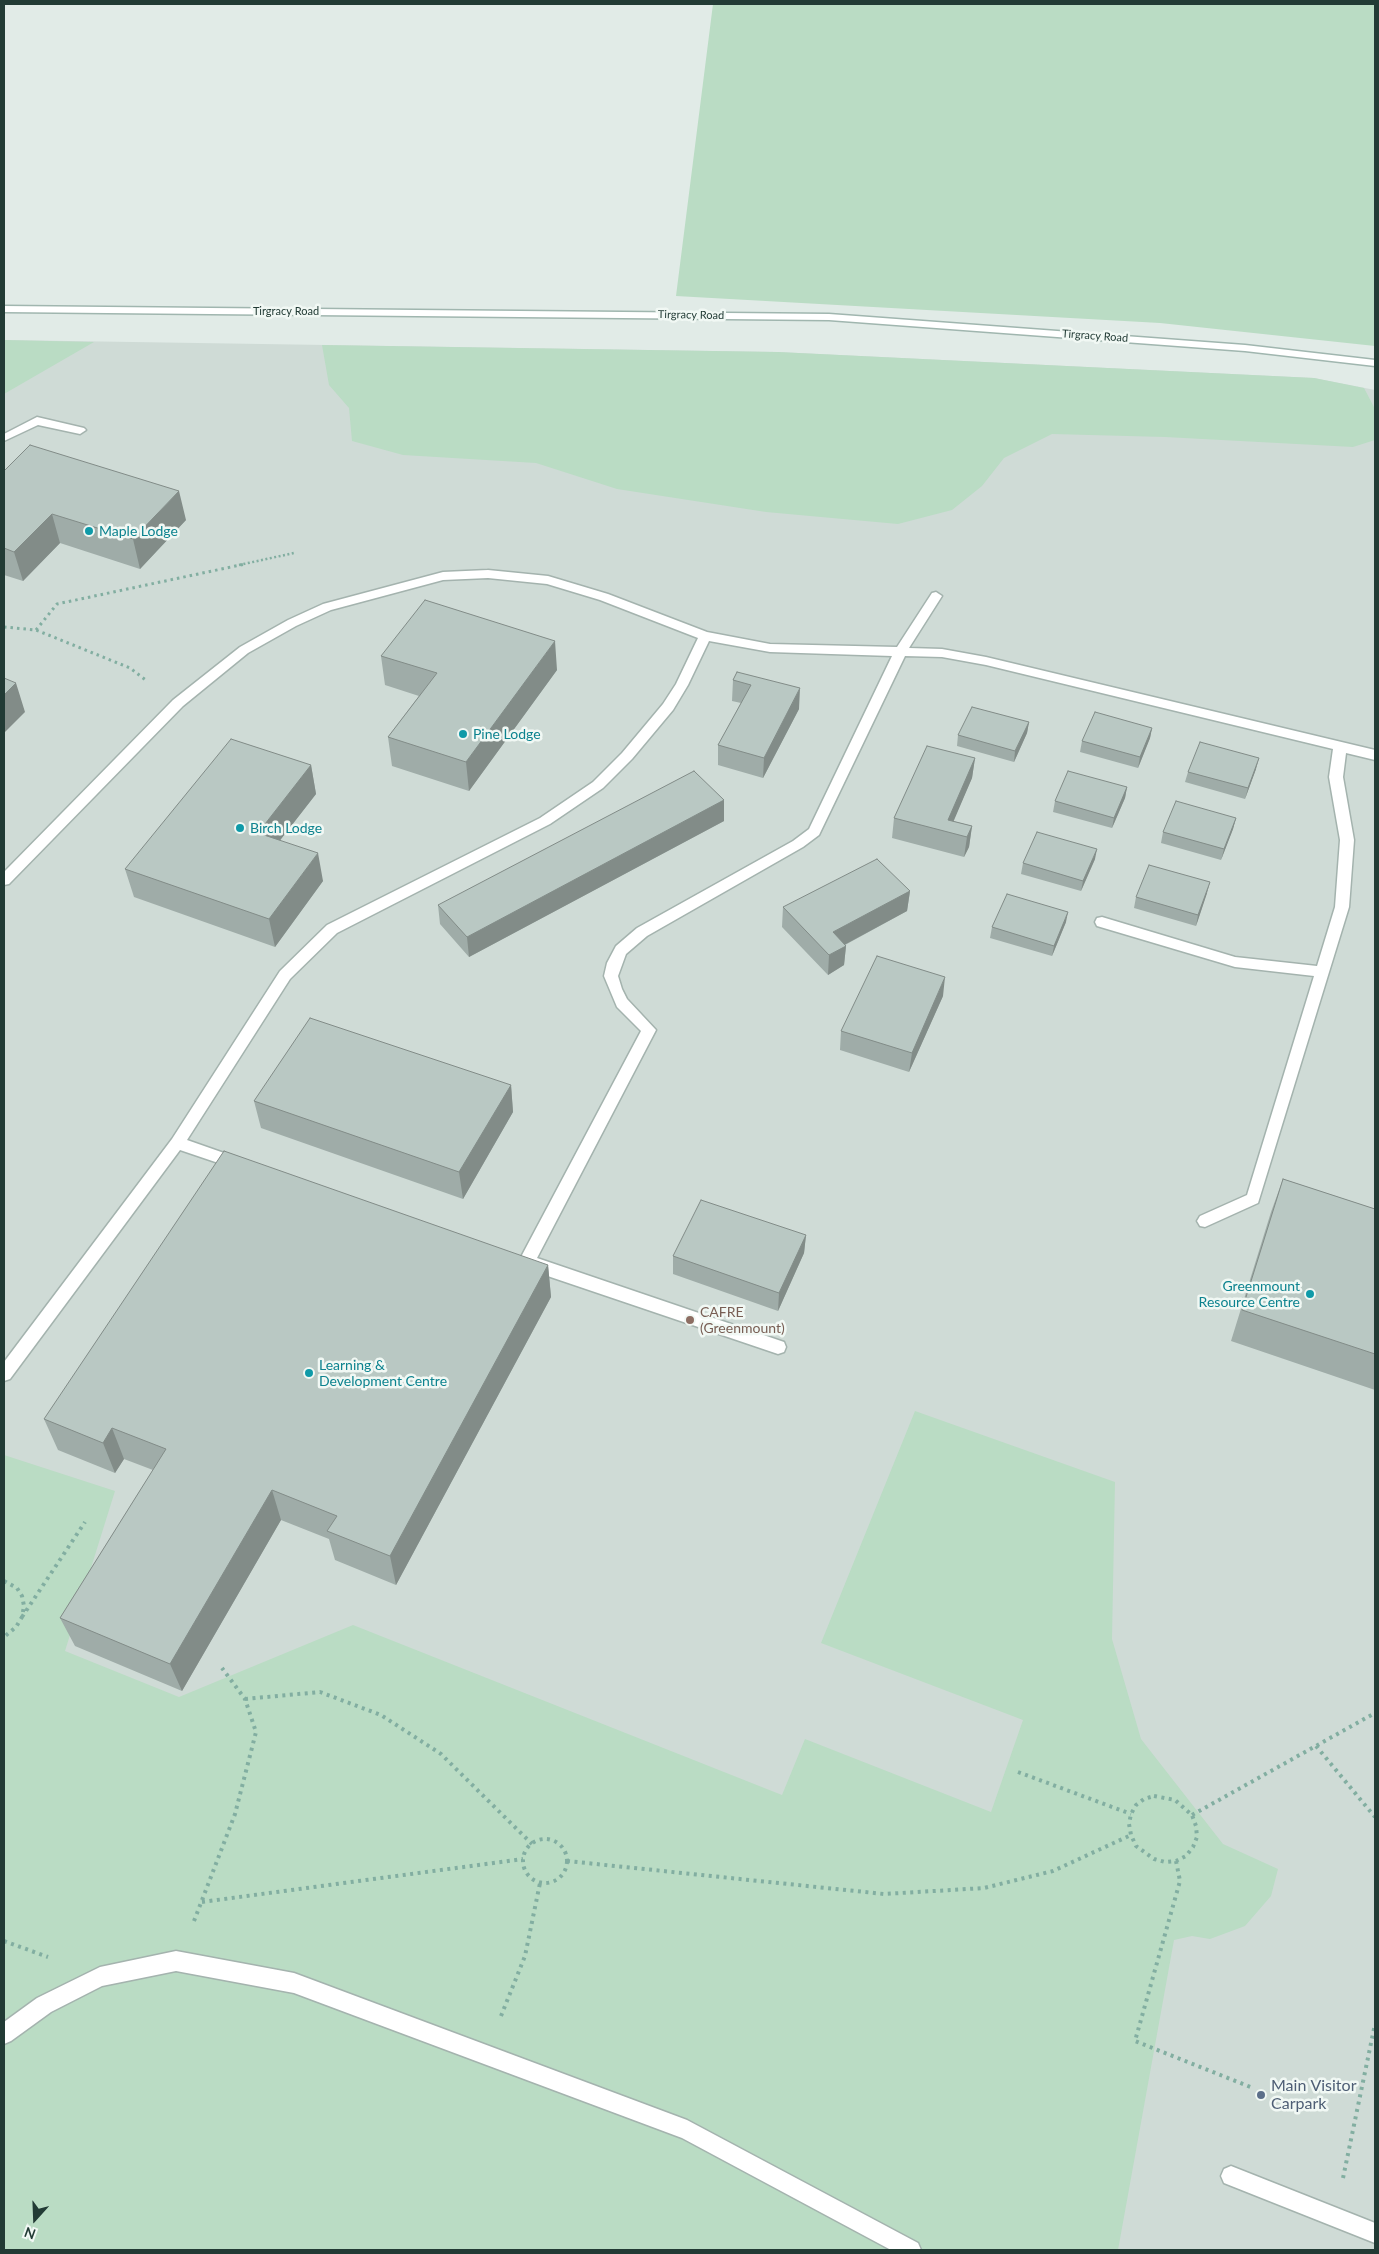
<!DOCTYPE html>
<html>
<head>
<meta charset="utf-8">
<style>
  body { margin:0 }
  #map { position:relative; width:1379px; height:2254px; overflow:hidden; background:#e1ebe7; font-family:Lato,sans-serif }
  canvas { display:block }
  .frame { position:absolute; inset:0; border:5px solid #223b35; pointer-events:none }
  .north { position:absolute; left:10px; top:2194px; width:50px; height:50px; -webkit-text-stroke:4px #f1f8f4; paint-order:stroke; rotate:200deg; font-size:14px; font-weight:700; line-height:20px; text-align:center; color:#223b35 }
  .north::after { content:''; display:block; margin:auto; width:18px; height:22px; background:#223b35; clip-path:polygon(50% 0,100% 100%,50% 72%,0 100%) }
</style>
</head>
<body>
<div id="map">
<canvas width="1379" height="2254"></canvas>
<div class="frame"></div>
<div class="north">N</div>
</div>
<script>
const ctx = document.querySelector('canvas').getContext('2d');
ctx.lineJoin = 'round';
function paint(path, color) {
  ctx.fillStyle = color;
  ctx.fill(path, 'evenodd');
}
function shape(rows) {
  const path = new Path2D();
  for (const r of rows) {
    if (r.length === 3) {
      path.moveTo(r[0] + r[2], r[1]);
      path.arc(r[0], r[1], r[2], 0, 2 * Math.PI);
      continue;
    }
    path.moveTo(r[0], r[1]);
    for (let i = 2; i < r.length; i += 2) path.lineTo(r[i], r[i + 1]);
  }
  return path;
}
function stroke(path, color, width, dash) {
  ctx.strokeStyle = color;
  ctx.lineWidth = width;
  ctx.lineCap = dash ? 'butt' : 'round';
  ctx.setLineDash(dash || []);
  ctx.stroke(path);
}
function drawText(font, color, halo, rows, align = 'center') {
  ctx.font = font + ' Lato,sans-serif';
  ctx.lineWidth = 5;
  ctx.setLineDash([]);
  ctx.textBaseline = 'middle';
  ctx.strokeStyle = halo;
  ctx.fillStyle = color;
  for (const [text, x, y, turn = 0] of rows) {
    ctx.save();
    ctx.translate(x, y);
    ctx.rotate((+turn || 0) * Math.PI / 180);
    ctx.textAlign = isNaN(turn) ? turn : align;
    if (halo) ctx.strokeText(text, 0, 0);
    ctx.fillText(text, 0, 0);
    ctx.restore();
  }
}
const built = shape([
  [4,340,778,352,1314,378,1375,390,1375,2250,4,2250]
]);
const green = shape([
  [713,4,1375,4,1375,346,1160,323,676,296],
  [4,340,94,342,4,394],
  [322,345,778,352,1314,378,1364,388,1375,409,1375,440,1353,447,1165,437,1052,434,1004,458,982,486,952,510,898,524,766,512,617,489,536,463,403,455,352,441,349,408,329,385],
  [915,1411,1115,1482,1112,1639,1141,1739,1223,1844,1278,1869,1271,1896,1245,1926,1210,1939,1192,1936,1174,1940,1118,2250,4,2250,4,1455,115,1491,65,1651,179,1697,353,1625,782,1795,805,1739,991,1812,1023,1720,821,1643]
]);
const pathFar2 = shape([
  [239,565,294,553]
]);
const pathFar1 = shape([
  [4,627,36,630,130,668,147,681],
  [36,630,57,604,245,564]
]);
const path = shape([
  [4,1581,17,1588,22,1596,24,1606,22,1617,16,1627,4,1637],
  [22,1617,85,1522],
  [245,1699,320,1692,381,1715,441,1754,532,1844],
  [1316,1746,1375,1817],
  [1018,1772,1131,1814],
  [1154,1796,1175,1800,1192,1815,1196,1826,1197,1837,1193,1847,1186,1856,1176,1861,1165,1862,1154,1859,1136,1846,1131,1835,1129,1824,1131,1814,1136,1805,1144,1799,1154,1796],
  [1192,1815,1375,1713],
  [545,1861,22],
  [567,1861,884,1894,984,1888,1053,1871,1131,1835],
  [1176,1861,1180,1881,1135,2041,1253,2088],
  [202,1902,523,1859],
  [194,1921,235,1814,256,1732,245,1699,222,1668],
  [4,1941,48,1957],
  [501,2016,525,1956,540,1883],
  [1343,2178,1375,2024]
]);
const lane = shape([
  [37,417,84,428,86,430,80,434,38,425,4,441,4,434,37,417],
  [488,570,548,576,608,594,707,632,770,644,897,647,932,593,936,592,942,596,909,648,942,649,986,657,1375,750,1375,760,1346,753,1343,777,1354,840,1349,907,1258,1203,1205,1227,1200,1226,1197,1221,1200,1216,1247,1195,1314,976,1235,967,1097,926,1095,922,1097,918,1102,917,1235,957,1317,966,1335,907,1340,840,1329,777,1333,749,986,665,942,657,905,656,819,835,803,847,647,936,626,954,618,976,622,989,627,999,656,1030,537,1258,784,1342,786,1347,784,1352,778,1354,521,1267,519,1262,521,1257,641,1031,617,1007,604,976,607,963,616,946,637,928,793,841,809,829,892,656,770,652,709,641,688,685,673,710,632,759,603,788,550,824,337,933,290,979,187,1140,244,1160,247,1164,244,1168,239,1170,180,1150,10,1379,4,1381,4,1362,172,1139,280,971,327,925,540,818,593,782,622,753,663,704,676,684,698,638,600,600,547,584,488,578,443,580,331,610,296,626,248,653,183,706,9,884,4,885,4,872,173,700,240,647,288,620,323,604,443,572,488,570],
  [176,1951,294,1973,687,2120,918,2243,921,2250,891,2250,682,2138,294,1993,176,1971,102,1986,51,2012,11,2041,4,2044,4,2022,37,1998,100,1967,176,1951],
  [1231,2166,1375,2223,1375,2243,1224,2183,1221,2176,1224,2169,1231,2166]
]);
const secondary = shape([
  [4,306,829,314,1245,345,1375,360,1375,366,1245,351,829,320,4,312,4,306]
]);
const wall = shape([
  [4,471,186,520,140,569,60,543,23,581,4,575],
  [381,656,557,670,469,791,392,766,388,737,419,696,385,685],
  [737,672,799,709,763,778,718,765,718,745,741,703,732,701,733,680],
  [1029,722,1027,733,1014,762,957,746,958,735],
  [1152,728,1150,738,1138,768,1080,752,1082,741],
  [975,758,972,778,953,821,972,826,969,847,964,857,892,838,894,818],
  [311,765,316,794,280,840,323,881,275,947,134,897,125,869],
  [1256,769,1245,799,1185,782,1188,772],
  [1127,787,1125,798,1112,828,1053,812,1055,801],
  [724,800,724,821,469,957,440,924,438,905],
  [1236,818,1233,829,1221,860,1161,843,1163,832],
  [1095,859,1081,891,1021,874,1023,863],
  [910,891,907,911,845,945,846,946,844,965,828,975,782,927,783,907],
  [1207,893,1196,926,1134,908,1136,897],
  [1066,922,1052,956,990,938,992,927],
  [943,996,909,1072,840,1050,841,1031],
  [511,1085,513,1112,463,1199,261,1128,254,1101],
  [1283,1179,1375,1209,1375,1390,1231,1341,1271,1212],
  [806,1235,804,1253,778,1311,673,1274,673,1256],
  [548,1265,551,1297,396,1585,335,1560,329,1539,281,1520,182,1691,75,1646,60,1618,153,1470,124,1459,115,1473,58,1450,44,1419]
]);
const shadedWall = shape([
  [179,491,186,520,140,569,133,539],
  [52,514,60,543,23,581,14,552],
  [555,641,557,670,469,791,466,762],
  [16,683,25,712,4,733,4,695],
  [800,688,799,709,763,778,764,758],
  [1029,722,1027,733,1014,762,1015,751],
  [1152,728,1150,738,1138,768,1140,757],
  [975,758,972,778,949,832,948,820],
  [1259,758,1256,769,1245,799,1248,788],
  [311,765,316,794,264,861,258,833],
  [1127,787,1125,798,1112,828,1114,818],
  [724,800,724,821,469,957,467,937],
  [1236,818,1233,829,1221,860,1224,849],
  [972,826,969,847,964,857,967,837],
  [1097,849,1095,859,1081,891,1083,881],
  [318,853,323,881,275,947,269,919],
  [1210,882,1207,893,1196,926,1198,915],
  [910,891,907,911,831,952,833,932],
  [1068,912,1066,922,1052,956,1054,946],
  [846,946,844,965,828,975,829,955],
  [945,977,943,996,909,1072,912,1053],
  [511,1085,513,1112,463,1199,459,1172],
  [806,1235,804,1253,778,1311,779,1293],
  [548,1265,551,1297,396,1585,390,1556],
  [112,1428,124,1459,115,1473,103,1443],
  [272,1490,281,1520,182,1691,170,1664]
]);
const building = shape([
  [30,445,179,491,133,539,52,514,14,552,4,548,4,471,30,445],
  [425,600,555,641,466,762,388,737,437,673,381,656,425,600],
  [737,672,800,688,764,758,718,745,751,685,733,680,737,672],
  [4,678,16,683,4,695,4,678],
  [972,707,1029,722,1015,751,958,735,972,707],
  [1095,712,1152,728,1140,757,1082,741,1095,712],
  [231,739,311,765,258,833,318,853,269,919,125,869,231,739],
  [1200,742,1259,758,1248,788,1188,772,1200,742],
  [927,746,975,758,948,820,972,826,967,837,894,818,927,746],
  [694,771,724,800,467,937,438,905,694,771],
  [1068,771,1127,787,1114,818,1055,801,1068,771],
  [1176,801,1236,818,1224,849,1163,832,1176,801],
  [1037,832,1097,849,1083,881,1023,863,1037,832],
  [877,859,910,891,833,932,846,946,829,955,783,907,877,859],
  [1149,865,1210,882,1198,915,1136,897,1149,865],
  [1007,894,1068,912,1054,946,992,927,1007,894],
  [877,956,945,977,912,1053,841,1031,877,956],
  [310,1018,511,1085,459,1172,254,1101,310,1018],
  [224,1151,548,1265,390,1556,327,1531,337,1516,272,1490,170,1664,60,1618,166,1449,112,1428,103,1443,44,1419,224,1151],
  [1283,1179,1375,1209,1375,1354,1242,1310,1283,1179],
  [701,1200,806,1235,779,1293,673,1256,701,1200]
]);
const markers = [
  [89,531,5,"#0f9aa8"],
  [463,734,5,"#0f9aa8"],
  [240,828,5,"#0f9aa8"],
  [1310,1294,5,"#0f9aa8"],
  [690,1320,5,"#8d6e63"],
  [309,1373,5,"#0f9aa8"],
  [1261,2095,5,"#5c6f8a"]
];
const farStreetnames = [
  ["Tirgracy Road",286,311],
  ["Tirgracy Road",691,315,1],
  ["Tirgracy Road",1095,336,4]
];
const cultureNames = [
  ["Maple Lodge",99,531],
  ["Pine Lodge",473,734],
  ["Birch Lodge",250,828],
  ["Greenmount",1300,1286,"right"],
  ["Resource Centre",1300,1302,"right"],
  ["Learning &",319,1365],
  ["Development Centre",319,1381]
];
const educationNames = [
  ["CAFRE",700,1312],
  ["(Greenmount)",700,1328]
];
const nearServicenames = [
  ["Main Visitor",1271,2086],
  ["Carpark",1271,2104]
];
paint(built, '#cfdbd6');
paint(green, '#badcc4');
stroke(lane, '#a4b3ae', 3);
stroke(secondary, '#a0b6af', 3);
stroke(pathFar2, '#82aea1', 2.5, [2, 2.5]);
stroke(pathFar1, '#82aea1', 3, [2.5, 4]);
stroke(path, '#82aea1', 4, [3, 4.5]);
paint(lane, '#fff');
paint(secondary, '#fff');
paint(wall, '#9faca8');
paint(shadedWall, '#828c88');
paint(building, '#b9c8c3');
stroke(building, '#828c88', 1);
for (const [x, y, r, color] of markers) {
  const dot = new Path2D();
  dot.arc(x, y, r, 0, 2 * Math.PI);
  ctx.fillStyle = color;
  ctx.fill(dot);
  stroke(dot, '#f1f8f4', 2);
}
drawText('11px', '#223b35', '#f1f8f4', farStreetnames);
drawText('14px', '#0d838f', '#f1f8f4', cultureNames, 'left');
drawText('14px', '#785e54', '#f1f8f4', educationNames, 'left');
drawText('16px', '#4e5e75', '#f1f8f4', nearServicenames, 'left');
</script>
</body>
</html>
